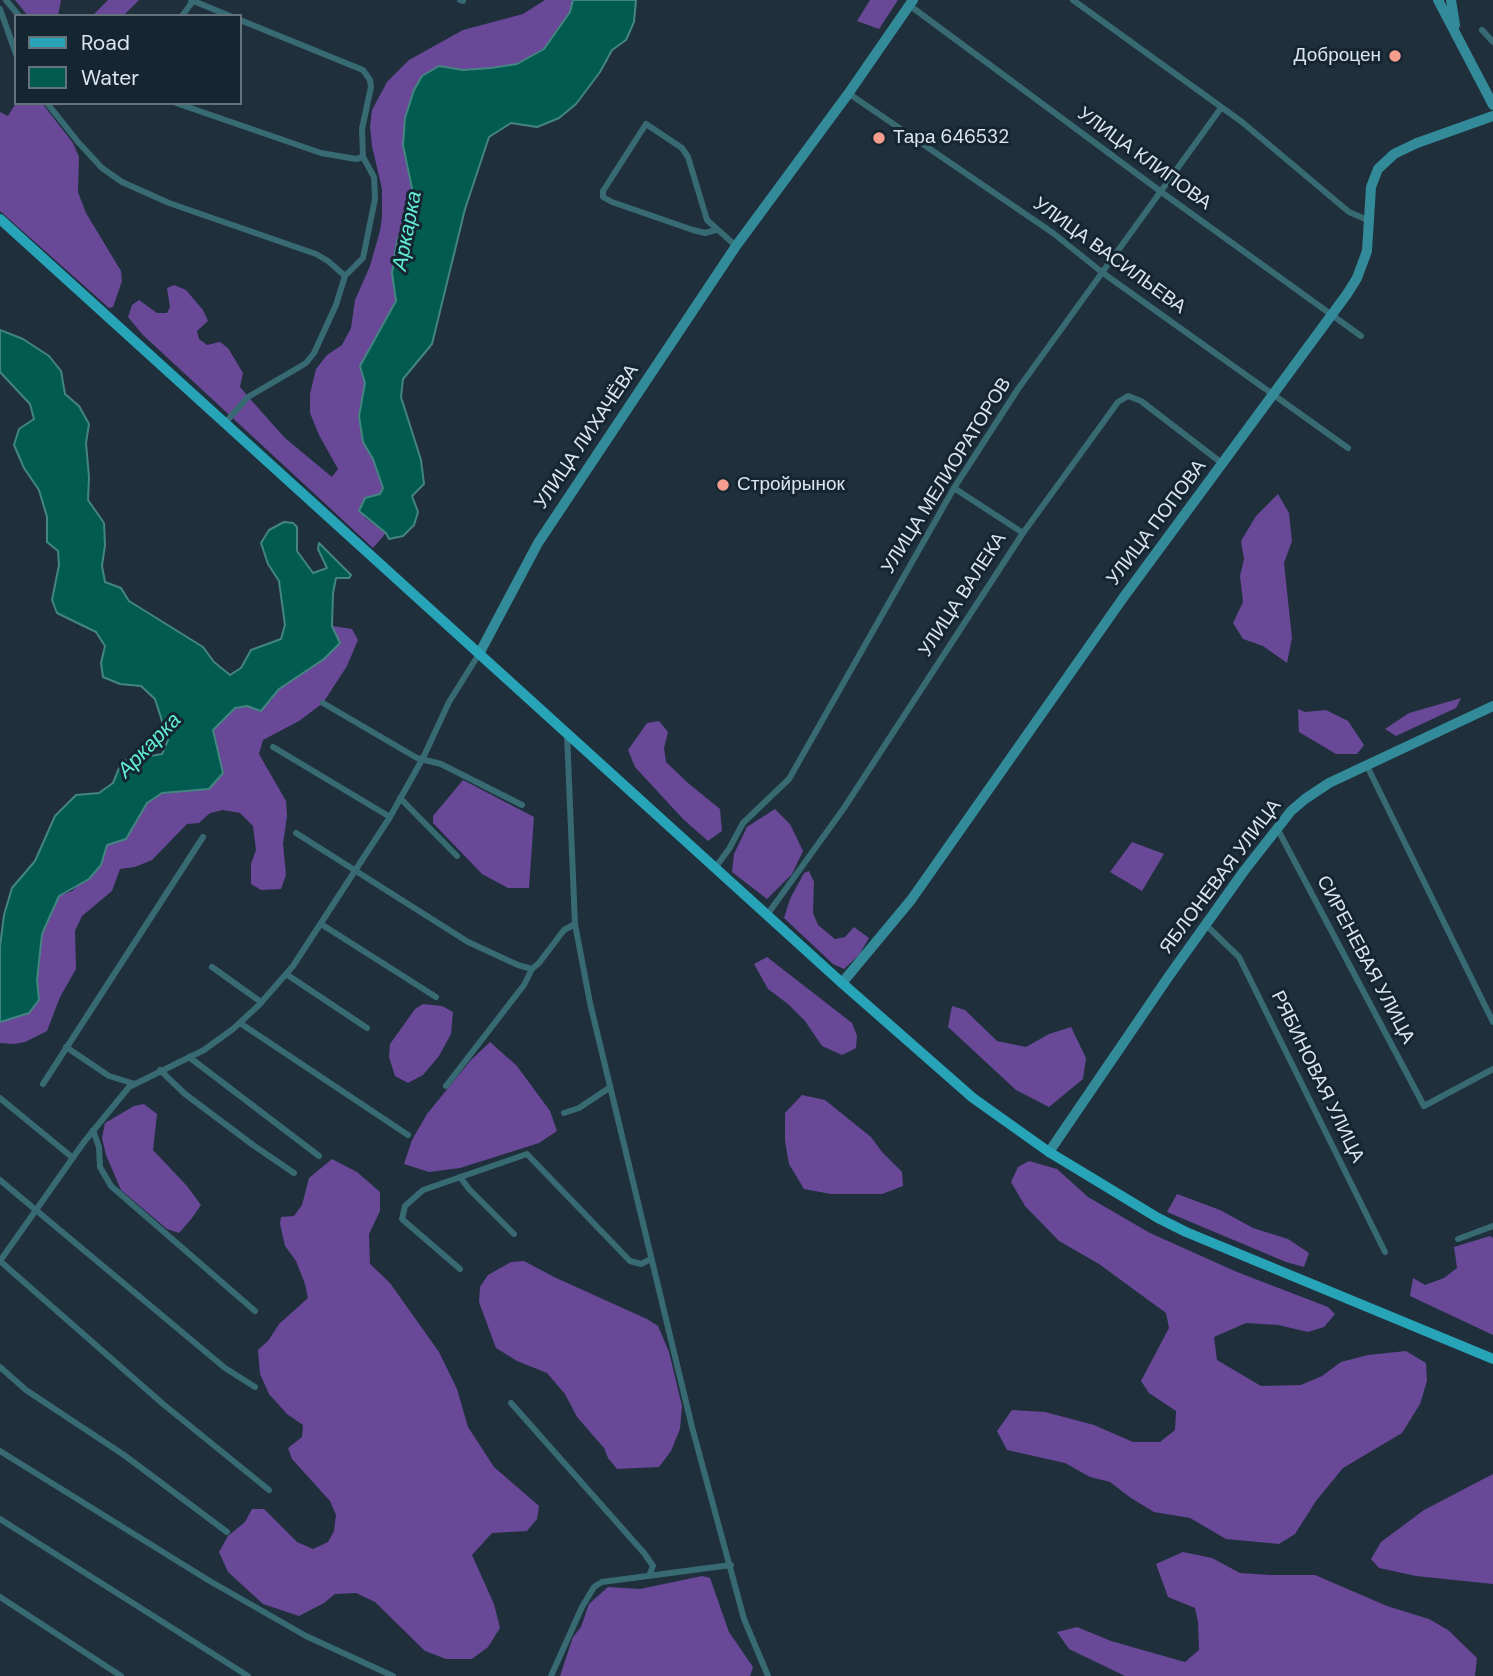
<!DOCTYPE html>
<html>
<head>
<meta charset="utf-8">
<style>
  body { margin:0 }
  #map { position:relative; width:1493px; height:1676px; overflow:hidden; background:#1f303c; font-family:"DM Sans",sans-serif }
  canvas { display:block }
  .legend { position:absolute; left:14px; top:14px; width:228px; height:91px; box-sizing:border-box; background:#152632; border:2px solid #65737d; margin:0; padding:9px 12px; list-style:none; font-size:21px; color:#dce6ee }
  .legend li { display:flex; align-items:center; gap:14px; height:35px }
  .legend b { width:35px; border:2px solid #65737d }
</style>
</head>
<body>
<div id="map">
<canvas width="1493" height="1676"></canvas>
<ul class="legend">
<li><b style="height:9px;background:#27a4b8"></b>Road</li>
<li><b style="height:19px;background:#025b51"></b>Water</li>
</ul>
</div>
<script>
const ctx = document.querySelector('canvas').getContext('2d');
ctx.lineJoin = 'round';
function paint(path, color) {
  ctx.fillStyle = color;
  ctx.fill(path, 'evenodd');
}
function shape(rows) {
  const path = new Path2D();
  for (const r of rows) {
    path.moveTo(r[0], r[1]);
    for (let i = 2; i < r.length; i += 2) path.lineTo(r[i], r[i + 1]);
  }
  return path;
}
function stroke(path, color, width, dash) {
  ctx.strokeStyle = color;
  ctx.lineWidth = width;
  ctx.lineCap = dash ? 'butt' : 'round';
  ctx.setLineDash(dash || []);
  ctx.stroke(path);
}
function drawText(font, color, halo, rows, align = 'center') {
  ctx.font = font + ' "DM Sans",sans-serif';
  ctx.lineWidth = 6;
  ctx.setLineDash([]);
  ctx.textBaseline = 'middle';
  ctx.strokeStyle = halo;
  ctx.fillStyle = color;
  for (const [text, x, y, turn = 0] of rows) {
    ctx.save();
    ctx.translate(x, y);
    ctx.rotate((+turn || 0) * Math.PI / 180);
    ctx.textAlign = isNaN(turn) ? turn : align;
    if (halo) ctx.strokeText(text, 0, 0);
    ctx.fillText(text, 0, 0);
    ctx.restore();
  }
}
const forest = shape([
  [15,0,61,0,58,16,28,16],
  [108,0,139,0,123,16,92,16],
  [545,0,573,0,570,12,544,48,517,64,491,68,463,70,439,66,422,76,414,90,405,118,403,145,414,198,397,241,392,273,396,301,360,366,365,383,359,416,363,442,373,459,383,488,380,494,373,497,364,517,386,533,373,548,143,335,128,317,132,305,139,300,157,313,167,313,170,307,167,288,174,285,186,290,203,310,208,321,197,331,199,339,207,345,220,342,228,348,243,373,240,387,251,400,285,438,332,477,338,469,319,435,310,413,310,394,316,369,327,355,342,345,351,328,355,300,370,266,380,231,382,217,382,189,372,146,370,127,372,110,387,82,409,60,463,30,523,14],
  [870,0,898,0,879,29,857,21],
  [16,103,42,103,73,143,79,157,78,192,86,213,121,271,122,281,113,307,109,308,0,211,0,112,8,116],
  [1278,494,1289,513,1292,541,1284,563,1292,638,1287,663,1263,646,1243,639,1233,623,1243,602,1240,576,1244,559,1241,541,1256,516],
  [332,626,352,629,358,640,347,666,323,703,299,721,263,740,259,754,286,801,287,816,283,844,286,875,281,889,261,890,251,884,251,864,256,850,253,826,240,813,223,810,210,813,199,823,187,824,152,860,135,867,120,869,112,891,82,916,75,931,76,969,60,997,47,1031,25,1042,14,1044,0,1043,0,1022,29,1013,38,1000,37,980,42,934,59,896,72,891,101,865,107,845,126,839,147,803,162,793,215,745,213,730,235,708,270,702,279,689,324,659],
  [1461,698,1456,708,1396,736,1385,729,1409,713],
  [1298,709,1305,712,1326,710,1348,721,1364,745,1357,754,1336,754,1299,732],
  [659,721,668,732,664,748,666,762,688,783,720,809,722,831,708,841,683,819,635,767,628,750,647,723],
  [463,780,534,817,529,888,508,888,482,874,433,823,433,816],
  [775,809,790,824,803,851,792,874,767,899,732,872,734,854,747,827],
  [1132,842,1164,854,1142,891,1110,872],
  [809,871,814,882,813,913,818,925,835,939,845,937,854,927,869,938,859,955,844,969,833,964,784,918,790,899,804,873],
  [767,957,852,1023,857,1036,856,1048,842,1055,822,1046,805,1021,788,1004,768,989,754,964],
  [423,1004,442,1006,453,1012,451,1034,439,1056,423,1075,408,1083,395,1076,389,1057,390,1044,415,1009],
  [952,1006,965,1010,997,1041,1026,1047,1049,1034,1071,1027,1086,1058,1083,1079,1049,1107,1016,1090,948,1027],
  [490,1042,517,1066,550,1111,557,1131,539,1143,460,1168,429,1172,404,1164,412,1140,427,1114,471,1060],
  [802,1095,825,1100,871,1137,882,1152,902,1172,903,1186,882,1194,831,1194,804,1189,789,1164,785,1141,785,1113],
  [144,1104,157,1114,153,1150,187,1186,201,1205,192,1218,179,1233,167,1229,121,1190,106,1155,102,1138,105,1123,134,1106],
  [332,1159,357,1172,380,1192,380,1211,369,1234,370,1264,390,1283,439,1352,457,1389,468,1427,494,1467,539,1506,537,1519,527,1531,492,1533,472,1555,494,1604,500,1628,488,1647,472,1659,446,1659,425,1651,375,1602,356,1593,335,1594,324,1603,299,1616,263,1604,228,1572,219,1552,228,1536,245,1522,252,1509,264,1509,297,1542,313,1549,328,1542,334,1531,336,1515,330,1501,292,1459,288,1448,302,1437,303,1425,287,1414,269,1394,260,1374,258,1350,268,1341,279,1324,308,1298,305,1284,296,1261,285,1246,280,1224,281,1217,294,1216,302,1205,309,1178],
  [1029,1161,1057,1169,1088,1197,1150,1233,1237,1272,1328,1307,1335,1314,1324,1327,1308,1332,1278,1325,1246,1323,1214,1337,1217,1360,1261,1386,1301,1385,1322,1376,1341,1362,1368,1355,1406,1351,1426,1363,1427,1381,1420,1404,1402,1433,1343,1468,1316,1501,1295,1534,1279,1544,1226,1539,1190,1518,1154,1512,1131,1498,1110,1482,1090,1477,1065,1463,1007,1450,997,1431,1012,1410,1045,1412,1094,1425,1133,1442,1160,1442,1175,1430,1176,1411,1149,1393,1141,1381,1169,1328,1166,1313,1099,1264,1059,1241,1025,1206,1011,1182,1018,1167],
  [1177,1194,1220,1210,1253,1228,1288,1239,1309,1253,1304,1267,1286,1262,1167,1212],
  [1490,1236,1493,1238,1493,1335,1410,1296,1413,1278,1425,1285,1444,1278,1457,1268,1454,1247],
  [524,1261,554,1277,647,1319,658,1326,669,1352,682,1406,680,1429,671,1451,659,1467,617,1469,608,1458,604,1448,577,1417,565,1394,547,1373,517,1361,496,1348,479,1302,480,1287,488,1275,511,1262],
  [1493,1474,1493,1584,1416,1576,1379,1568,1371,1559,1381,1542,1424,1510],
  [1183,1552,1212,1558,1240,1573,1270,1575,1315,1575,1387,1606,1429,1619,1448,1630,1477,1658,1475,1676,1125,1676,1069,1649,1057,1632,1077,1627,1111,1641,1185,1662,1199,1650,1198,1622,1195,1608,1168,1597,1156,1564],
  [702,1576,710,1578,729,1632,753,1667,750,1676,560,1676,573,1637,581,1627,589,1604,608,1587,640,1589]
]);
const water = shape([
  [573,0,636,0,634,22,626,40,612,50,600,72,576,104,559,118,537,127,511,123,489,137,465,209,432,344,403,379,401,397,421,460,424,484,412,496,418,512,414,525,403,536,389,539,386,533,359,511,365,498,380,494,383,488,373,459,363,442,359,416,365,383,360,366,396,301,392,273,397,241,414,198,403,145,405,118,414,90,422,76,439,66,463,70,491,68,517,64,544,49,570,12,573,0],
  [0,330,23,339,49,356,61,371,65,394,79,406,89,424,86,443,89,477,88,500,104,523,105,545,102,566,105,582,121,588,129,601,203,647,214,662,230,675,241,668,251,650,281,639,285,625,279,581,268,564,261,543,269,530,284,522,293,523,297,527,297,551,313,573,327,568,318,549,319,543,351,575,349,578,336,578,333,593,332,626,340,643,324,659,279,689,261,711,247,706,235,708,213,730,223,773,209,789,162,793,147,803,126,839,107,845,101,865,89,879,59,896,42,934,37,980,39,1000,29,1013,0,1022,0,947,4,915,12,888,35,861,55,816,76,795,99,793,113,783,122,761,162,754,168,740,155,699,141,686,120,684,103,677,101,663,105,646,96,632,57,613,52,600,59,565,58,551,47,542,47,517,39,490,24,468,14,445,19,429,34,419,30,404,0,372,0,330]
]);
const street = shape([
  [6,0,19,16],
  [191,0,230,16],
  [460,0,463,1],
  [1073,0,1242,122,1349,212,1370,221],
  [909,5,1160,191,1361,336],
  [0,9,16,54],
  [182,16,193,1],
  [1482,30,1493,42],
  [848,93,1053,233,1103,273,1348,448],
  [47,103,78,142,102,168,122,182,169,203,316,254,328,261,345,276],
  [176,103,321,153,356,159,363,157],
  [716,230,705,233,693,230,612,202,603,197,603,191,646,124,682,148,688,157,707,220,736,246],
  [225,423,248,397,296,369,306,363,314,353,336,305,345,276,363,258,375,199,374,177,363,157,362,129,371,87,370,80,363,70,240,20],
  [954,488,1023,533],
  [323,703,417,758,441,764,522,805],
  [567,734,575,924,590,1003,692,1427,744,1619,768,1676],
  [273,747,390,817],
  [1366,764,1493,1022],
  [400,798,457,856],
  [1277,828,1424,1106,1493,1069],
  [296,833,468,942,518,965,532,969,539,963,564,930,575,924],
  [715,868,729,849,743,823,789,779,954,488,1018,389,1221,108],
  [767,915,844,808,1023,533,1118,402,1128,396,1141,401,1223,464],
  [321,924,436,997],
  [1206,925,1239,957,1385,1252],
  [212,967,261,1002],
  [286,974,367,1028],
  [240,1023,408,1135],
  [66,1047,109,1076,135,1084],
  [189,1057,319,1156],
  [160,1070,185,1094,253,1145,294,1173],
  [43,1084,203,837],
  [446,1086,524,985,532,969],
  [0,1098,73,1158],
  [564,1113,579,1108,609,1088],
  [93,1130,99,1147,100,1167,111,1186,255,1311],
  [460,1177,469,1189,514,1234],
  [0,1180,225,1368,255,1387],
  [1458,1239,1493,1226],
  [0,1261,84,1142,129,1087,204,1050,233,1029,259,1005,293,966,390,817,423,758,449,702,479,654],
  [0,1261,163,1404,269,1490],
  [460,1269,402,1219,405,1206,423,1190,527,1154,630,1261,641,1264,651,1259],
  [0,1367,26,1390,124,1455,227,1532],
  [511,1403,644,1553,653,1566,649,1576],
  [0,1451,208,1580,306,1636,393,1676],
  [0,1519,248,1676],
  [0,1597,121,1676],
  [551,1676,582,1607,594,1587,602,1582,731,1565]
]);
const secondary = shape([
  [1438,0,1493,105],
  [1451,0,1455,25],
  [479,654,538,543,736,246,848,94,913,0],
  [842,983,911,900,1123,598,1347,294,1357,278,1367,251,1371,187,1378,169,1394,154,1417,143,1493,116],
  [1049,1152,1169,976,1244,871,1291,811,1305,799,1329,783,1493,706]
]);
const primary = shape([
  [0,219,842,983,973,1098,1049,1152,1158,1218,1186,1232,1493,1359]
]);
const markers = [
  [1395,56,7,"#f59d8f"],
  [879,138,7,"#f59d8f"],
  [723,485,7,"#f59d8f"]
];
const poiNames = [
  ["Доброцен",1381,56,"right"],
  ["Тара 646532",893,138],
  ["Стройрынок",737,485]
];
const streetNames = [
  ["УЛИЦА КЛИПОВА",1144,159,36],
  ["УЛИЦА ВАСИЛЬЕВА",1109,256,36],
  ["УЛИЦА ЛИХАЧЁВА",587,437,-56],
  ["УЛИЦА МЕЛИОРАТОРОВ",947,476,-58],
  ["УЛИЦА ПОПОВА",1157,523,-53],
  ["УЛИЦА ВАЛЕКА",963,595,-57],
  ["ЯБЛОНЕВАЯ УЛИЦА",1221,877,-53],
  ["СИРЕНЕВАЯ УЛИЦА",1365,960,62],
  ["РЯБИНОВАЯ УЛИЦА",1317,1077,64]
];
const waterNames = [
  ["Аркарка",408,231,-79],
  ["Аркарка",150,746,-46]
];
paint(forest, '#684897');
paint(water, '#025b51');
stroke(water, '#438580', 2);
stroke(street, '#376a73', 6);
stroke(secondary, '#338b9a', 10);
stroke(primary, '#27a4b8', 10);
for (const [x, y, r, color] of markers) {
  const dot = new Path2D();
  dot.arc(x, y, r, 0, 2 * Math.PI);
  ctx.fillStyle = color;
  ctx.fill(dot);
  stroke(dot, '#152632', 2.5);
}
drawText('19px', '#dce6ee', '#152632', poiNames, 'left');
drawText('19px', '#dce6ee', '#152632', streetNames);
drawText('italic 21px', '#62edd8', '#152632', waterNames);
</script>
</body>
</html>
